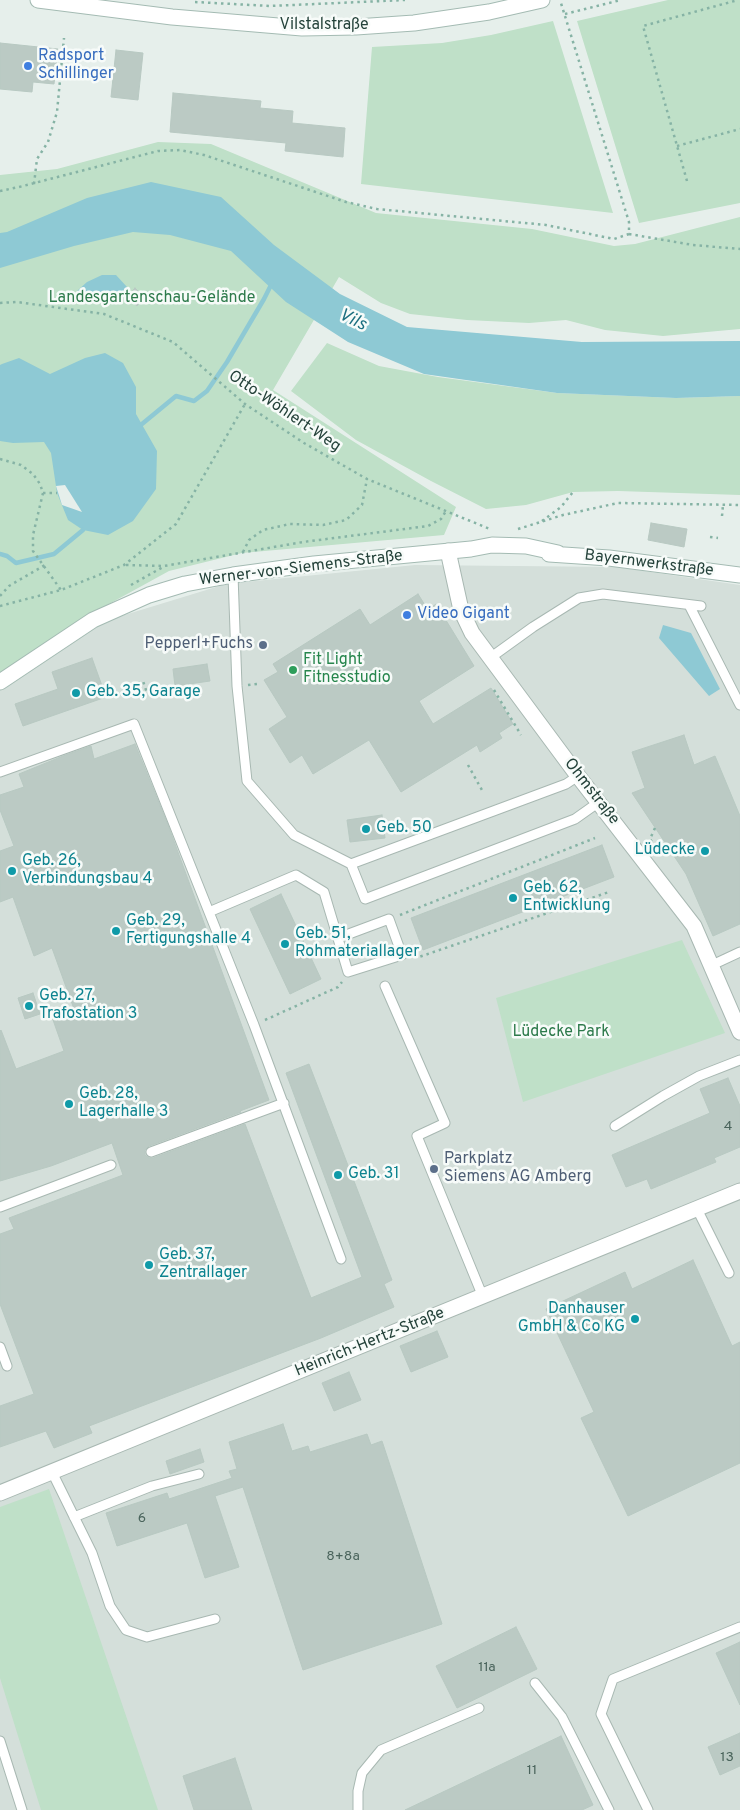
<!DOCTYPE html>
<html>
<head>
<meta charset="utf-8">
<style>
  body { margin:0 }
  canvas { display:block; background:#e6efeb }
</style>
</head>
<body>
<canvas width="740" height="1810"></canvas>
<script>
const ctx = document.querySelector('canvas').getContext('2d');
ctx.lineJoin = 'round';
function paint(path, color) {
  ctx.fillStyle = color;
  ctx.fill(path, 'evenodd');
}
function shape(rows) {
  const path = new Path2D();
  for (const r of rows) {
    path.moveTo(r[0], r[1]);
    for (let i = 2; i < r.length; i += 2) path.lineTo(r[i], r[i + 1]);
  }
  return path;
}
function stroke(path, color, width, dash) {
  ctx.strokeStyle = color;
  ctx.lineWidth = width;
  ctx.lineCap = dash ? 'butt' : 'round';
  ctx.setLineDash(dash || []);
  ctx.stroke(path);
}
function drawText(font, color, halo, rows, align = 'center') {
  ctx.font = font + ' Overpass,sans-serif';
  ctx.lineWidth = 5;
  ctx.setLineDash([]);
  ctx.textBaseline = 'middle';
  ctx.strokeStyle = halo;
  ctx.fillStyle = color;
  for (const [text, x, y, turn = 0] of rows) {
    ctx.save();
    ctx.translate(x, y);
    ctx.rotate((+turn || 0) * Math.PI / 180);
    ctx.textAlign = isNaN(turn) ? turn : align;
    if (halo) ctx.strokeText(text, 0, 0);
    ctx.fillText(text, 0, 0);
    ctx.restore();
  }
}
const built = shape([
  [415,565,616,567,740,585,740,1810,0,1810,0,688,95,624,226,584]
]);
const green = shape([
  [668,0,740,0,740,203,639,223,577,21],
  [553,21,613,213,361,184,372,47,442,43,491,35],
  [158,142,211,144,376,213,532,229,614,246,635,244,740,217,740,329,663,336,605,330,566,320,529,323,467,320,410,314,381,303,339,277,273,390,456,507,444,535,242,553,169,571,89,615,0,675,0,175,57,169],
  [327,343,379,366,438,377,557,393,676,398,740,396,740,495,618,491,573,492,526,505,486,509,431,481,356,440,291,391],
  [682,940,725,1033,523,1102,496,998],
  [49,1489,158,1810,41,1810,0,1678,0,1507]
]);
const water = shape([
  [151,182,221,197,274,245,340,294,407,327,582,342,740,341,740,396,676,398,557,393,424,374,348,342,286,302,231,251,170,235,133,232,74,246,0,268,0,233,7,232,87,198],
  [102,275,116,275,127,287,115,299,91,300,77,291,87,282],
  [105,353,123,363,136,387,136,414,157,451,156,489,133,521,108,535,83,530,68,520,57,493,51,453,44,442,13,443,0,441,0,365,2,364,19,358,50,374,85,358],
  [663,625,691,633,720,689,709,696,659,638]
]);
const pier = shape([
  [65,485,82,512,62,505,56,486]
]);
const stream = shape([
  [142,424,176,396,194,401,207,391,227,362,264,299,272,283],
  [0,554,7,556,16,563,54,554,83,530]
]);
const building = shape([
  [0,43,58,49,54,84,33,82,32,92,0,89,0,43],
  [116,50,143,53,138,100,111,97,116,50],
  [173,93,261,101,260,108,293,111,292,123,345,128,343,157,285,151,286,143,170,132,173,93],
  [135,288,144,297,137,306,127,297,135,288],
  [651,523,687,529,684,547,648,540,651,523],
  [418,594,428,610,436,604,474,666,419,701,433,724,491,688,513,724,499,733,502,738,480,752,477,745,401,792,369,740,313,774,302,755,290,763,269,729,287,717,264,680,278,672,273,664,360,609,370,625,418,594],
  [92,658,106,697,23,726,15,704,58,689,52,672,92,658],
  [207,664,210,681,175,686,173,669,207,664],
  [684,735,694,765,715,756,740,816,740,924,713,936,686,874,632,793,645,788,632,752,684,735],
  [135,744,168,825,269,1100,240,1111,241,1112,149,1146,145,1150,145,1155,149,1158,153,1158,245,1124,311,1298,362,1277,286,1073,309,1064,392,1280,384,1284,394,1307,321,1338,89,1426,92,1433,54,1448,46,1431,0,1447,0,1406,34,1394,0,1304,0,1234,14,1229,9,1218,123,1175,112,1143,51,1166,0,1181,0,1031,1,1030,16,1069,64,1051,52,1017,74,1009,52,948,34,956,13,897,0,902,0,851,14,846,0,810,0,795,24,787,19,774,63,756,91,746,94,759,135,744],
  [382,815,385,838,350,842,347,820,382,815],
  [602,845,614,877,423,950,411,918,602,845],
  [281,894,321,979,290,994,250,909,281,894],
  [33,993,40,1014,25,1019,18,998,33,993],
  [728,1078,740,1106,740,1147,714,1158,716,1162,651,1189,647,1179,626,1187,612,1155,710,1113,700,1089,728,1078],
  [693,1260,732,1346,740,1342,740,1463,628,1516,581,1418,594,1412,546,1309,625,1272,632,1289,693,1260],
  [437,1331,448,1357,411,1372,400,1346,437,1331],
  [349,1372,361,1400,334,1411,322,1383,349,1372],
  [283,1424,292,1451,308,1446,310,1452,367,1434,371,1445,382,1441,442,1624,303,1670,243,1487,215,1496,239,1567,205,1578,187,1523,117,1546,106,1513,167,1493,169,1499,232,1478,229,1471,237,1469,229,1442,283,1424],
  [200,1449,204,1462,170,1474,166,1461,200,1449],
  [516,1627,537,1669,457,1708,436,1666,516,1627],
  [740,1642,740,1705,716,1653,740,1642],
  [740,1733,740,1766,720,1775,708,1747,740,1733],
  [561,1736,593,1805,582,1810,405,1810,561,1736],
  [235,1758,252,1810,194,1810,183,1776,235,1758]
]);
const path = shape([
  [195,2,270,6,405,0],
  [565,14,621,0],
  [677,146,740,129],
  [687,181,643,26,738,0],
  [34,184,37,159,48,142,57,112,64,38],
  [0,191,19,187,158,151,180,150,204,155,346,202,377,209,546,225,614,239,629,234,629,222,560,0],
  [629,234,693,245,740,249],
  [0,303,17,302,104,314,173,342,245,404,304,443,367,479,490,529],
  [0,459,21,465,33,474,40,484,43,493,33,535,33,551,61,590],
  [43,493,57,493],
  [722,516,723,505],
  [542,521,561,507,573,492],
  [518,529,563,515,618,503,740,505],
  [710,537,718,538],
  [243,552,249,540,263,530,290,524,323,525,346,520,362,505,367,479],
  [126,565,164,566,303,542,428,526,441,519,446,511],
  [131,585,163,567],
  [0,596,9,586,45,565],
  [0,606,61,590,124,565,176,524,245,404],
  [138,683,143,681,147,693],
  [248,685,257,684],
  [494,690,521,735],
  [468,765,483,792],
  [655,828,650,839,660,855],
  [400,915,595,838],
  [414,956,419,957,609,892],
  [265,1020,338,987,342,982]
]);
const lane = shape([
  [233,575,237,686,247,781,294,835,351,864,365,899,575,819,599,802],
  [689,605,740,705],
  [490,658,533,627,579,598,603,594,701,606],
  [0,772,134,724,254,1025,341,1259],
  [351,864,566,784,578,776],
  [209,912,296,875,324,892,348,972,402,955,389,919,338,938],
  [710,966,740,952],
  [385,986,445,1123,417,1136,483,1297],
  [615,1126,663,1096,699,1076,740,1060],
  [151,1152,284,1103],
  [0,1207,111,1165],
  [697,1209,729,1273],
  [0,1347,7,1366],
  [52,1472,92,1553,110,1606,126,1630,147,1637,215,1619],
  [74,1517,152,1486,199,1474],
  [535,1683,562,1717,609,1810],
  [0,1741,22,1810],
  [358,1810,358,1791,362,1773,381,1750,479,1708],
  [648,1810,601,1714,613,1679,740,1627]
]);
const street = shape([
  [448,551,461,610,472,633,578,776,694,926,740,1032],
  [0,1493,740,1191]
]);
const secondary = shape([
  [38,0,172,17,302,28,356,27,414,23,489,12,542,0],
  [549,554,609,558,740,575],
  [0,682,93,620,149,595,185,584,233,575,314,564,471,549,492,545,526,546,558,553]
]);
const markers = [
  [28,66,5,"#3f7fe0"],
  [407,615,5,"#3f7fe0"],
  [263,645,5,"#5c6f8a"],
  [293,670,5,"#2e9e5b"],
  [76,693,5,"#0f9aa8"],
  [366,829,5,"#0f9aa8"],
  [705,851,5,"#0f9aa8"],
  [12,871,5,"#0f9aa8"],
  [513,898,5,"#0f9aa8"],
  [116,931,5,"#0f9aa8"],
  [285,944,5,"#0f9aa8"],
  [29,1006,5,"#0f9aa8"],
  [69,1104,5,"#0f9aa8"],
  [434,1169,5,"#5c6f8a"],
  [338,1175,5,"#0f9aa8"],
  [149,1265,5,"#0f9aa8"],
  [635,1319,5,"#0f9aa8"]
];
const numberNames = [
  ["4",728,1127],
  ["6",142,1519],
  ["8+8a",343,1557],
  ["11a",487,1668],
  ["13",727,1758],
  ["11",532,1771]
];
const streetNames = [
  ["Vilstalstraße",324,26],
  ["Otto-Wöhlert-Weg",284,412,34],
  ["Bayernwerkstraße",649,564,7],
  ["Werner-von-Siemens-Straße",301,569,-7],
  ["Ohmstraße",591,792,52],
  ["Heinrich-Hertz-Straße",370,1343,-22]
];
const shopNames = [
  ["Radsport",38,57],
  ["Schillinger",38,75],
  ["Video Gigant",417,615]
];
const parkNames = [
  ["Landesgartenschau-Gelände",152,299],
  ["Lüdecke Park",561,1033]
];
const serviceNames = [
  ["Pepperl+Fuchs",253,645],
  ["Parkplatz",444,1160,"left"],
  ["Siemens AG Amberg",444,1178,"left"]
];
const leisureNames = [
  ["Fit Light",303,661],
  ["Fitnesstudio",303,679]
];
const cultureNames = [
  ["Geb. 35, Garage",86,693],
  ["Geb. 50",376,829],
  ["Lüdecke",695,851,"right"],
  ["Geb. 26,",22,862],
  ["Verbindungsbau 4",22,880],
  ["Geb. 62,",523,889],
  ["Entwicklung",523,907],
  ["Geb. 29,",126,922],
  ["Fertigungshalle 4",126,940],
  ["Geb. 51,",295,935],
  ["Rohmateriallager",295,953],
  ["Geb. 27,",39,997],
  ["Trafostation 3",39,1015],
  ["Geb. 28,",79,1095],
  ["Lagerhalle 3",79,1113],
  ["Geb. 31",348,1175],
  ["Geb. 37,",159,1256],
  ["Zentrallager",159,1274],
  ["Danhauser",625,1310,"right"],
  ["GmbH & Co KG",625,1328,"right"]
];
const waterNames = [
  ["Vils",352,321,26]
];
paint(built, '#d4dfda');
paint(green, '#bfe0c8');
paint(water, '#8ec9d4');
paint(pier, '#e6efeb');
stroke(stream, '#8ec9d4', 4.5);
paint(building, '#bbcac4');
stroke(building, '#b8c9c2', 1);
stroke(lane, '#a8b8b2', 11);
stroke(street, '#a8b8b2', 17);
stroke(secondary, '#a4bbb3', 17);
stroke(path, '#86b3a5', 2.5, [2.5, 4]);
stroke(lane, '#fff', 9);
stroke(street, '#fff', 15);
stroke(secondary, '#fff', 15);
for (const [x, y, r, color] of markers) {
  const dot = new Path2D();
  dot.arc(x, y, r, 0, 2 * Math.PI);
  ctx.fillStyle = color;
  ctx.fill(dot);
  stroke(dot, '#f7fbf9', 2);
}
drawText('14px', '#4a645c', null, numberNames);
drawText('16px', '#24423a', '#f7fbf9', streetNames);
drawText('16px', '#366cbe', '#f7fbf9', shopNames, 'left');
drawText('16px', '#2d7a4b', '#f7fbf9', parkNames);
drawText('16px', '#4e5e75', '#f7fbf9', serviceNames, 'right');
drawText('16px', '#27864d', '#f7fbf9', leisureNames, 'left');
drawText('16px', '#0d838f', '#f7fbf9', cultureNames, 'left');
drawText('italic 18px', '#1c6f80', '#f7fbf9', waterNames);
</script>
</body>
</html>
